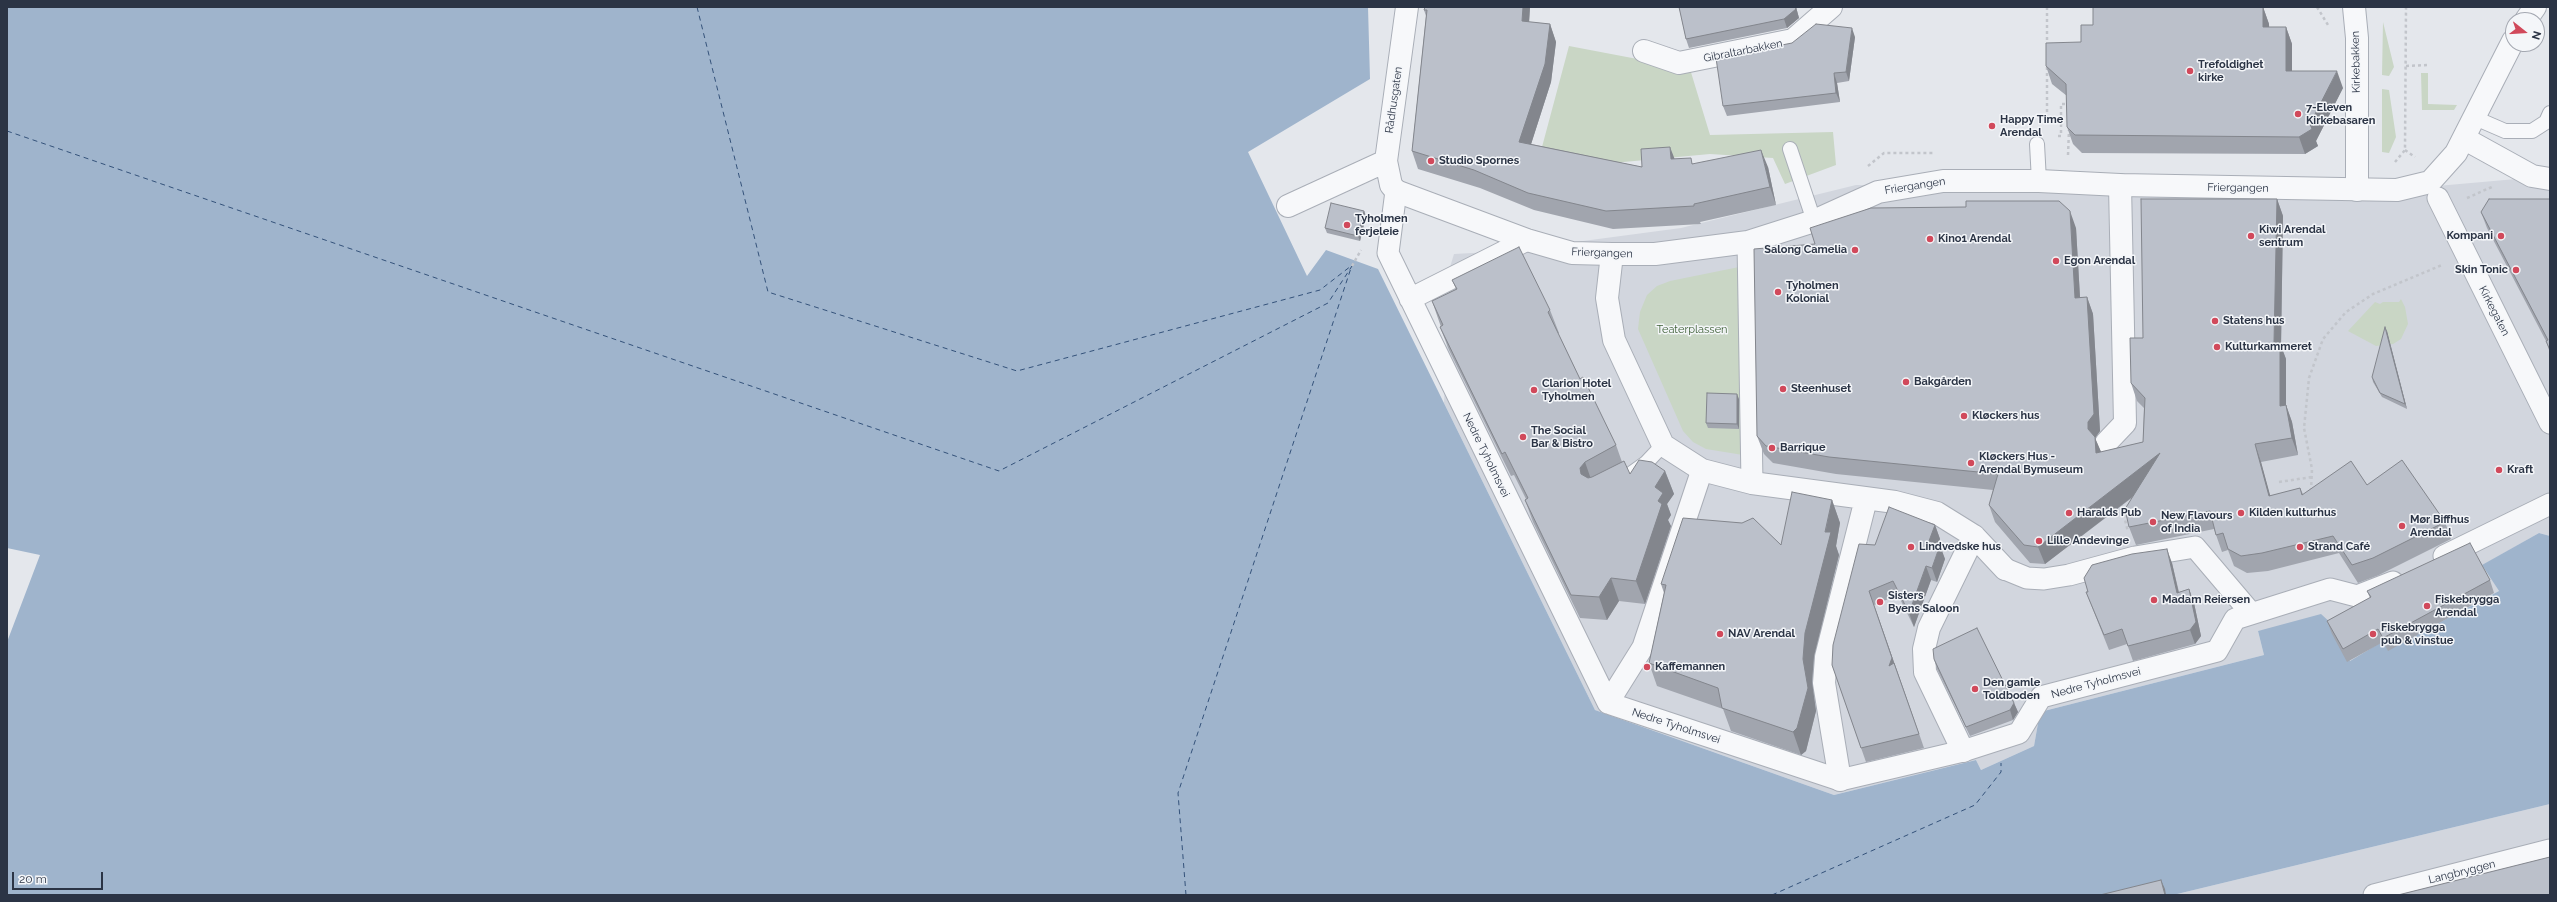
<!DOCTYPE html>
<html>
<head>
<meta charset="utf-8">
<style>
  body { margin:0 }
  #map { position:relative; width:2557px; height:902px; overflow:hidden; background:#e4e7ec; font-family:Raleway,sans-serif }
  canvas { display:block }
  .frame { position:absolute; inset:0; border:8px solid #2b3445; pointer-events:none }
  .north { position:absolute; left:2505px; top:12px; width:40px; height:40px; box-sizing:border-box; background:#f4f6f9; border:1px solid #a4a8b1; border-radius:50%; rotate:107deg; font-size:11px; font-weight:700; line-height:16px; text-align:center; color:#2b3445 }
  .north::after { content:''; display:block; margin:auto; width:14px; height:18px; background:#d1495b; clip-path:polygon(50% 0,100% 100%,50% 72%,0 100%) }
  .scale { position:absolute; left:12px; top:872px; width:91px; height:18px; box-sizing:border-box; border:2px solid #2b3445; border-top:0; padding-left:5px; font-size:12px; line-height:14px; white-space:nowrap; color:#2b3445; -webkit-text-stroke:3px #f4f6f9; paint-order:stroke }
</style>
</head>
<body>
<div id="map">
<canvas width="2557" height="902"></canvas>
<div class="frame"></div>
<div class="north">N</div>
<div class="scale">20 m</div>
</div>
<script>
const ctx = document.querySelector('canvas').getContext('2d');
ctx.lineJoin = 'round';
function paint(path, color) {
  ctx.fillStyle = color;
  ctx.fill(path, 'evenodd');
}
function shape(rows) {
  const path = new Path2D();
  for (const r of rows) {
    path.moveTo(r[0], r[1]);
    for (let i = 2; i < r.length; i += 2) path.lineTo(r[i], r[i + 1]);
  }
  return path;
}
function stroke(path, color, width, dash) {
  ctx.strokeStyle = color;
  ctx.lineWidth = width;
  ctx.lineCap = dash ? 'butt' : 'round';
  ctx.setLineDash(dash || []);
  ctx.stroke(path);
}
function drawText(font, color, halo, rows, align = 'center') {
  ctx.font = font + ' Raleway,sans-serif';
  ctx.lineWidth = 3;
  ctx.setLineDash([]);
  ctx.textBaseline = 'middle';
  ctx.strokeStyle = halo;
  ctx.fillStyle = color;
  for (const [text, x, y, turn = 0] of rows) {
    ctx.save();
    ctx.translate(x, y);
    ctx.rotate((+turn || 0) * Math.PI / 180);
    ctx.textAlign = isNaN(turn) ? turn : align;
    if (halo) ctx.strokeText(text, 0, 0);
    ctx.fillText(text, 0, 0);
    ctx.restore();
  }
}
const built = shape([
  [2550,176,2550,536,2539,533,2483,565,2499,591,2388,651,2383,641,2350,661,2333,625,2258,631,2264,655,2040,712,2034,746,1981,770,1976,760,1834,795,1595,710,1444,403,1450,267,1454,254,1508,251,1681,228,1856,185,2392,190],
  [2550,804,2550,895,2173,895]
]);
const green = shape([
  [2383,22,2394,67,2389,76,2382,75],
  [1569,46,1690,69,1710,135,1833,132,1836,165,1785,184,1773,158,1710,154,1602,164,1542,147],
  [2421,73,2428,73,2428,104,2457,105,2454,110,2422,110],
  [2382,89,2389,90,2396,137,2389,153,2382,152],
  [1744,266,1743,455,1706,449,1693,442,1683,431,1638,329,1640,312,1647,295,1657,286,1670,281],
  [2401,299,2405,307,2408,324,2401,339,2393,344,2376,346,2348,331,2375,302,2380,304,2383,302,2399,302]
]);
const water = shape([
  [7,7,1368,7,1370,79,1248,152,1307,276,1326,250,1378,269,1595,710,1834,795,1976,760,1981,770,2034,746,2040,712,2264,655,2258,631,2321,614,2333,625,2350,661,2383,641,2388,650,2499,591,2482,565,2539,533,2550,536,2550,804,2173,895,7,895,7,642,40,555,7,548]
]);
const ferry = shape([
  [697,7,768,292,1017,371,1320,290,1351,266],
  [7,131,999,471,1328,303,1352,266],
  [1186,895,1178,793,1351,268],
  [1772,895,1975,805,2001,772,2001,763]
]);
const path = shape([
  [2047,7,2047,44],
  [2317,7,2328,25],
  [2406,66,2427,65],
  [2047,67,2047,124],
  [2058,136,2061,136,2061,104,2068,104],
  [2405,150,2415,157],
  [2068,155,2069,130],
  [2395,162,2405,150,2406,7],
  [1868,166,1884,153,1933,153],
  [2467,198,2494,186],
  [1352,266,1361,250],
  [2279,482,2312,477],
  [2311,491,2312,469,2304,428,2309,378,2323,339,2346,312,2373,294,2442,265],
  [2121,503,2128,532]
]);
const service = shape([
  [2475,118,2505,131,2532,131,2546,122,2550,113],
  [2037,144,2039,181],
  [1790,149,1814,221],
  [1632,473,1646,463,1663,445]
]);
const pedestrian = shape([
  [1396,191,1388,253,1608,703,1840,780,1963,751,2019,733,2041,697,2217,651,2235,619,2330,589,2357,596,2393,582],
  [2438,198,2550,423],
  [1748,242,1752,483],
  [1410,299,1527,240],
  [2444,556,2550,504],
  [2005,569,2027,578,2044,579,2069,575,2135,557,2195,547,2251,613],
  [1608,703,1643,647,1702,470],
  [2374,895,2550,850]
]);
const minor = shape([
  [2354,7,2357,38,2357,190],
  [1644,51,1679,63,1793,40,1831,7],
  [2465,139,2532,176,2550,179],
  [1396,191,1391,185,1386,161,1407,7],
  [1288,206,1386,161],
  [1612,254,1607,298,1614,340,1663,445,1702,470,1752,483,1895,502,1937,513,1974,536,2005,569],
  [2106,443,2125,423,2120,185],
  [1963,751,1925,672,1924,649,1929,628,1974,536],
  [1840,780,1824,683,1826,657,1866,499]
]);
const tertiary = shape([
  [2526,20,2535,7],
  [1396,191,1527,240,1572,253,1612,254,1655,254,1748,242,1814,221,1878,192,1943,181,2039,181,2120,185,2397,190,2430,182,2456,153,2513,41]
]);
const wall = shape([
  [1530,7,1529,22,1550,24,1556,42,1551,82,1531,144,1642,167,1675,159,1694,164,1768,167,1776,205,1700,222,1701,224,1613,229,1534,210,1480,188,1418,169,1412,151,1426,16,1424,10],
  [1679,7,1796,7,1799,18,1787,28,1689,48,1686,39],
  [2263,7,2269,24,2269,27,2286,27,2292,44,2292,71,2343,88,2316,141,2318,146,2305,154,2082,153,2073,144,2067,127,2067,96,2052,84,2046,66,2081,42,2093,25],
  [1855,37,1849,81,1837,83,1840,102,1727,116,1723,106,1792,43],
  [2277,199,2283,216,2281,346,2286,359,2286,405,2292,422,2298,455,2261,462,2270,496,2300,488,2303,494,2367,485,2445,522,2451,539,2379,575,2358,583,2339,553,2268,571,2247,573,2234,566,2228,550,2222,552,2214,529,2136,545,2129,527,2133,497,2045,564,2030,563,1995,522,1989,505,1993,490,1836,474,1773,463,1764,454,1757,436,2076,228,2080,297,2087,297,2093,314,2100,431,2095,438,2101,452,2143,442,2144,408,2137,401,2131,383,2143,338],
  [2550,199,2550,353,2546,341,2487,228,2481,212],
  [1364,211,1366,216,1360,241,1327,233,1325,228],
  [1452,280,1550,310,1559,333,1558,333,1580,379,1616,445,1622,462,1630,474,1665,471,1674,494,1667,504,1671,515,1668,520,1671,526,1645,604,1619,601,1607,620,1580,618,1533,522,1525,500,1526,499,1514,475,1511,476,1449,350,1440,327,1441,327,1432,301,1456,289],
  [2387,331,2407,409,2382,397,2373,382,2372,377],
  [1739,399,1739,429,1708,428,1706,423],
  [1832,500,1840,523,1836,546,1839,555,1814,656,1812,682,1816,711,1806,751,1801,755,1731,731,1723,709,1657,686,1649,663,1664,593,1661,584,1781,545],
  [1935,525,1940,539,1938,544,1945,559,1937,582,1931,580,1914,627,1898,595,1874,605,1924,748,1866,762,1832,665,1875,545],
  [2172,563,2179,592,2189,589,2194,603,2201,636,2195,644,2133,661,2127,644,2109,650,2086,592],
  [2490,580,2494,593,2388,651,2383,642,2347,662,2332,634,2327,621,2370,598,2367,591],
  [1934,659,2014,703,2018,712,2013,720,1970,736,1937,669]
]);
const shadedWall = shape([
  [1523,7,1530,7,1528,39,1522,21],
  [1795,7,1796,7,1799,18,1787,28,1784,19],
  [2263,7,2269,24,2270,44,2263,27],
  [1550,24,1556,42,1551,82,1526,160,1519,142],
  [2286,27,2292,44,2292,88,2286,71],
  [1852,28,1855,37,1849,81,1846,72],
  [2337,71,2343,88,2316,141,2318,146,2305,154,2299,137,2310,124],
  [1834,73,1837,83,1840,102,1836,93],
  [1670,147,1677,165,1671,159],
  [1761,150,1768,167,1776,205,1770,187],
  [2277,199,2283,216,2281,346,2286,359,2286,405,2292,422,2298,455,2280,406,2274,342],
  [1364,211,1366,216,1360,241,1358,236],
  [2070,211,2076,228,2081,315,2075,298],
  [2087,297,2093,314,2100,431,2095,438,2102,454,2102,470,2088,429],
  [2385,327,2387,331,2407,409,2405,404],
  [1737,394,1739,399,1739,429,1737,424],
  [2255,444,2261,462,2275,513,2269,496],
  [2160,453,2166,471,2045,564,2038,547],
  [1585,462,1593,485,1581,474,1580,468],
  [1665,471,1674,494,1667,504,1671,515,1668,520,1671,526,1645,604,1636,581,1658,501,1655,487],
  [1832,500,1840,523,1836,546,1839,555,1814,656,1812,682,1816,711,1806,751,1801,755,1793,732,1803,659,1805,633],
  [1935,525,1940,539,1934,555,1929,541],
  [1940,545,1945,559,1937,582,1932,568],
  [2167,549,2172,563,2182,607,2177,593],
  [1926,566,1931,580,1914,627,1909,613],
  [1611,578,1619,601,1607,620,1599,597],
  [2189,589,2194,603,2201,636,2195,644,2190,630],
  [1874,605,1924,748,1897,672,1889,666],
  [2014,703,2018,712,2013,720,2010,710],
  [2161,880,2165,889,2166,895,2165,895]
]);
const building = shape([
  [1425,7,1523,7,1522,21,1550,24,1545,64,1519,142,1642,167,1641,149,1670,147,1671,159,1691,158,1692,164,1761,150,1770,187,1694,204,1694,206,1606,211,1528,193,1474,170,1412,151,1427,10,1424,10,1425,7],
  [1679,7,1795,7,1796,9,1784,19,1686,39,1679,7],
  [2093,7,2263,7,2263,27,2286,27,2286,71,2337,71,2310,124,2312,129,2299,137,2075,135,2067,127,2066,84,2046,66,2046,43,2081,42,2081,25,2093,25,2093,7],
  [1816,24,1852,28,1846,72,1834,73,1836,93,1723,106,1716,58,1792,43,1816,24],
  [2141,199,2277,199,2274,342,2280,342,2280,406,2286,405,2292,438,2255,444,2269,496,2300,488,2302,495,2351,461,2367,485,2402,460,2445,522,2373,558,2352,565,2333,536,2262,553,2241,556,2228,549,2223,533,2216,535,2210,511,2129,527,2125,509,2160,453,2038,547,2024,545,1989,505,1998,474,1829,457,1766,446,1757,436,1754,249,1815,244,1810,228,1871,208,1966,207,1966,201,2059,201,2070,211,2075,298,2087,297,2094,414,2088,422,2088,429,2095,437,2096,453,2143,442,2145,398,2131,383,2130,338,2143,338,2141,199],
  [2489,199,2550,199,2550,350,2546,341,2548,340,2481,212,2489,199],
  [1331,203,1364,211,1358,236,1325,228,1331,203],
  [1519,247,1550,310,1548,312,1580,379,1583,377,1616,445,1585,462,1580,468,1581,474,1588,478,1592,477,1624,461,1630,474,1639,460,1652,462,1665,471,1655,487,1663,493,1658,501,1662,504,1636,581,1611,578,1599,597,1571,595,1525,500,1528,498,1505,452,1502,454,1440,327,1443,325,1432,301,1457,289,1452,280,1519,247],
  [2385,327,2405,404,2380,393,2372,377,2385,327],
  [1707,393,1737,394,1737,424,1706,423,1707,393],
  [1792,492,1832,500,1825,532,1831,532,1805,633,1803,659,1808,688,1797,728,1793,732,1722,708,1718,688,1649,663,1666,585,1661,584,1683,518,1742,523,1753,518,1781,545,1792,492],
  [1889,507,1935,525,1929,541,1940,545,1932,568,1926,566,1909,613,1893,581,1869,591,1892,658,1889,666,1894,663,1919,734,1861,748,1832,665,1833,645,1859,544,1875,545,1889,507],
  [2470,543,2490,580,2383,638,2378,629,2343,649,2327,621,2371,597,2367,591,2470,543],
  [2167,549,2177,593,2189,589,2196,622,2190,630,2128,646,2122,629,2104,635,2086,592,2088,592,2084,578,2092,565,2132,554,2167,549],
  [1977,628,2014,703,2010,710,1966,727,1934,659,1933,649,1977,628],
  [2550,857,2550,895,2398,895,2550,857],
  [2161,880,2165,895,2100,895,2161,880]
]);
const markers = [
  [2190,71,4,"#d1495b"],
  [2298,114,4,"#d1495b"],
  [1992,126,4,"#d1495b"],
  [1431,161,4,"#d1495b"],
  [1347,225,4,"#d1495b"],
  [2251,236,4,"#d1495b"],
  [2501,236,4,"#d1495b"],
  [1930,239,4,"#d1495b"],
  [1855,250,4,"#d1495b"],
  [2056,261,4,"#d1495b"],
  [2516,270,4,"#d1495b"],
  [1778,292,4,"#d1495b"],
  [2215,321,4,"#d1495b"],
  [2217,347,4,"#d1495b"],
  [1906,382,4,"#d1495b"],
  [1783,389,4,"#d1495b"],
  [1534,390,4,"#d1495b"],
  [1964,416,4,"#d1495b"],
  [1523,437,4,"#d1495b"],
  [1772,448,4,"#d1495b"],
  [1971,463,4,"#d1495b"],
  [2499,470,4,"#d1495b"],
  [2069,513,4,"#d1495b"],
  [2241,513,4,"#d1495b"],
  [2153,522,4,"#d1495b"],
  [2402,526,4,"#d1495b"],
  [2039,541,4,"#d1495b"],
  [1911,547,4,"#d1495b"],
  [2300,547,4,"#d1495b"],
  [2154,600,4,"#d1495b"],
  [1880,602,4,"#d1495b"],
  [2427,606,4,"#d1495b"],
  [1720,634,4,"#d1495b"],
  [2373,634,4,"#d1495b"],
  [1647,667,4,"#d1495b"],
  [1975,689,4,"#d1495b"]
];
const streetNames = [
  ["Gibraltarbakken",1743,51,-11],
  ["Kirkebakken",2356,62,-91],
  ["Rådhusgaten",1394,100,-82],
  ["Friergangen",1915,186,-9],
  ["Friergangen",2238,188,1],
  ["Friergangen",1602,253,2],
  ["Kirkegaten",2494,311,63],
  ["Nedre Tyholmsvei",1486,455,64],
  ["Nedre Tyholmsvei",2096,683,-15],
  ["Nedre Tyholmsvei",1676,726,18],
  ["Langbryggen",2462,872,-14]
];
const poiNames = [
  ["Trefoldighet",2198,65],
  ["kirke",2198,78],
  ["7-Eleven",2306,108],
  ["Kirkebasaren",2306,121],
  ["Happy Time",2000,120],
  ["Arendal",2000,133],
  ["Studio Spornes",1439,161],
  ["Tyholmen",1355,219],
  ["ferjeleie",1355,232],
  ["Kiwi Arendal",2259,230],
  ["sentrum",2259,243],
  ["Kompani",2493,236,"right"],
  ["Kino1 Arendal",1938,239],
  ["Salong Camelia",1847,250,"right"],
  ["Egon Arendal",2064,261],
  ["Skin Tonic",2508,270,"right"],
  ["Tyholmen",1786,286],
  ["Kolonial",1786,299],
  ["Statens hus",2223,321],
  ["Kulturkammeret",2225,347],
  ["Bakgården",1914,382],
  ["Clarion Hotel",1542,384],
  ["Tyholmen",1542,397],
  ["Steenhuset",1791,389],
  ["Kløckers hus",1972,416],
  ["The Social",1531,431],
  ["Bar & Bistro",1531,444],
  ["Barrique",1780,448],
  ["Kløckers Hus -",1979,457],
  ["Arendal Bymuseum",1979,470],
  ["Kraft",2507,470],
  ["Haralds Pub",2077,513],
  ["Kilden kulturhus",2249,513],
  ["New Flavours",2161,516],
  ["of India",2161,529],
  ["Mør Biffhus",2410,520],
  ["Arendal",2410,533],
  ["Lille Andevinge",2047,541],
  ["Lindvedske hus",1919,547],
  ["Strand Café",2308,547],
  ["Sisters",1888,596],
  ["Byens Saloon",1888,609],
  ["Madam Reiersen",2162,600],
  ["Fiskebrygga",2435,600],
  ["Arendal",2435,613],
  ["Fiskebrygga",2381,628],
  ["pub & vinstue",2381,641],
  ["NAV Arendal",1728,634],
  ["Kaffemannen",1655,667],
  ["Den gamle",1983,683],
  ["Toldboden",1983,696]
];
const parkNames = [
  ["Teaterplassen",1692,330]
];
paint(built, '#d2d6de');
paint(green, '#c9d6c5');
paint(water, '#9fb4cc');
stroke(ferry, '#34527a', 1, [5, 4]);
stroke(service, '#a9aeb7', 16);
stroke(pedestrian, '#a9aeb7', 23);
stroke(minor, '#a9aeb7', 24);
stroke(tertiary, '#a9aeb7', 24);
stroke(path, '#c2c5cb', 2.5, [3, 3]);
stroke(service, '#f7f8fa', 14);
stroke(pedestrian, '#f7f8fa', 21);
stroke(minor, '#f7f8fa', 22);
stroke(tertiary, '#f7f8fa', 22);
paint(wall, '#a1a5ae');
paint(shadedWall, '#83868d');
paint(building, '#bbc0ca');
stroke(building, '#83868d', 1);
for (const [x, y, r, color] of markers) {
  const dot = new Path2D();
  dot.arc(x, y, r, 0, 2 * Math.PI);
  ctx.fillStyle = color;
  ctx.fill(dot);
  stroke(dot, '#f4f6f9', 1.5);
}
drawText('11px', '#2b3445', '#f4f6f9', streetNames);
drawText('bold 11px', '#2b3445', '#f4f6f9', poiNames, 'left');
drawText('11px', '#3f6138', '#f4f6f9', parkNames);
</script>
</body>
</html>
